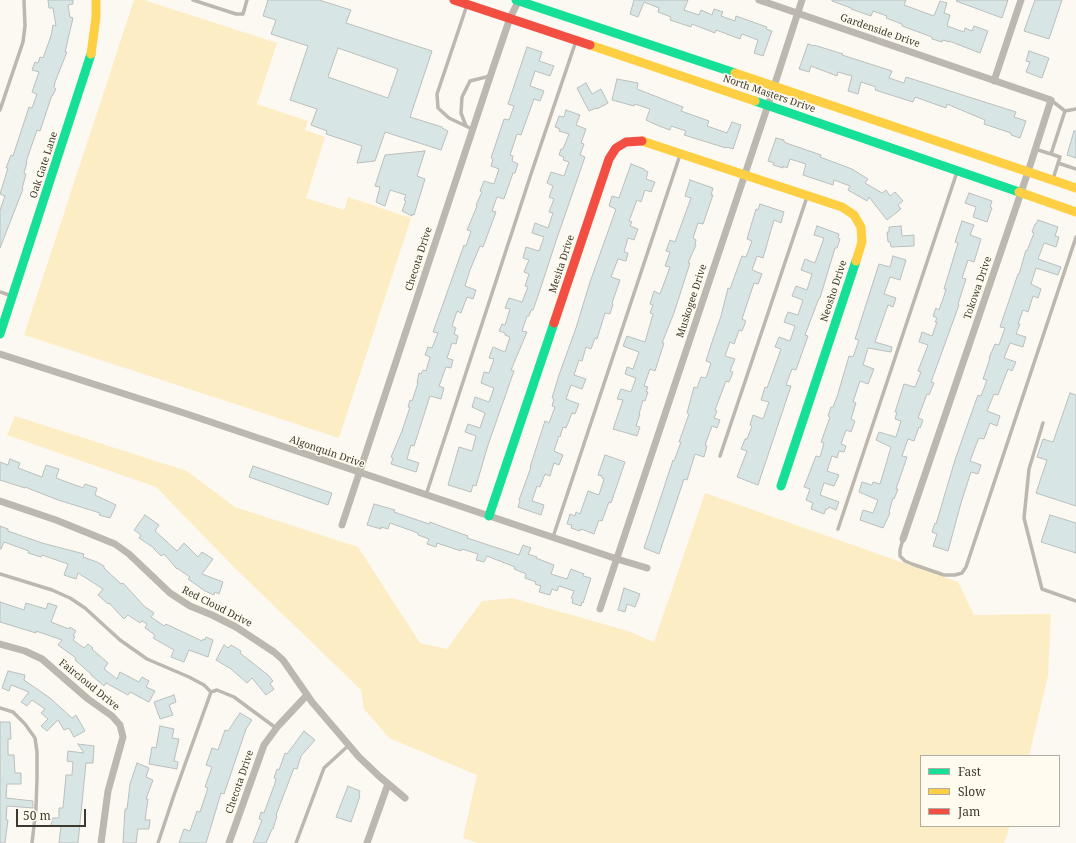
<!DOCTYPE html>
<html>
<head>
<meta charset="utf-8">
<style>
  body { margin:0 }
  #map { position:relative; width:1076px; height:843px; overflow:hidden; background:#fcf9f2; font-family:"Noto Serif",serif }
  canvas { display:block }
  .legend { position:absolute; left:920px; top:755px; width:140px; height:72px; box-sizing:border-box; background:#fffbef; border:1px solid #b1ada2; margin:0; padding:5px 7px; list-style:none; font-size:12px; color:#3d392e }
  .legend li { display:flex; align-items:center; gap:8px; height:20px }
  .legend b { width:20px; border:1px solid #b1ada2 }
  .scale { position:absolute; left:16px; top:809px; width:70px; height:18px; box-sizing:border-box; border:2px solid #3d392e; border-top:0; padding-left:5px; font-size:12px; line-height:14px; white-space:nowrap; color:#3d392e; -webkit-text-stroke:3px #fffbef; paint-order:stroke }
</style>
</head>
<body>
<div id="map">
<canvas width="1076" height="843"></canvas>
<ul class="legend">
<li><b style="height:5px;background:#16e098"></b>Fast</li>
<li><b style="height:5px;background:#ffcf43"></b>Slow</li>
<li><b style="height:5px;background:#f24e42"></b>Jam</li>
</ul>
<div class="scale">50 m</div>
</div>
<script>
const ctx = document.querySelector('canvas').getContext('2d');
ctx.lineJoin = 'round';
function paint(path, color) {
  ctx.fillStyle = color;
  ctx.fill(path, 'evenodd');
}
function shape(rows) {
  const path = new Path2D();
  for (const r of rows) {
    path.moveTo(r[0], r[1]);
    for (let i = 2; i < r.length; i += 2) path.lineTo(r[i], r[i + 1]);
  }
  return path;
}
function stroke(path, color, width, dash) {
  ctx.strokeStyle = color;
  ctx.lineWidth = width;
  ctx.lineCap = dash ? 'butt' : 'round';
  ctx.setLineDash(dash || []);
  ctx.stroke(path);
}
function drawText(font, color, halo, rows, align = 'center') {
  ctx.font = font + ' "Noto Serif",serif';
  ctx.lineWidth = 3;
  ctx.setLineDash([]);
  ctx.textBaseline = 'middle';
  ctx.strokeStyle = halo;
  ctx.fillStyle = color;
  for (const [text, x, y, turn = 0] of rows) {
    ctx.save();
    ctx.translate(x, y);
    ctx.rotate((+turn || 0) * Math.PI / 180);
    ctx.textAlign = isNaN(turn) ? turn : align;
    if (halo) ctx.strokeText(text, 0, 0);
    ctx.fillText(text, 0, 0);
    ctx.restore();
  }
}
const green = shape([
  [134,0,144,0,277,43,257,104,308,121,305,130,325,137,306,198,344,210,348,197,411,218,339,438,24,335],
  [15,416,187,471,235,507,358,547,420,643,447,649,482,601,512,598,628,631,654,642,705,493,958,582,974,615,1051,614,1048,676,1029,756,921,756,921,826,1010,826,1004,843,478,843,463,838,477,775,389,738,364,709,361,690,235,568,156,487,7,435]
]);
const building = shape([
  [48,0,73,0,73,4,68,5,70,17,73,18,65,52,67,52,55,82,54,88,56,89,51,98,40,131,37,130,26,162,27,162,24,173,26,174,22,189,23,189,0,248,0,210,5,196,0,194,8,168,6,168,11,155,13,156,29,107,32,108,37,94,32,92,39,72,32,70,35,62,38,63,40,57,43,58,51,36,53,25,56,26,53,8,49,8,48,0],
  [268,0,319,0,351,10,346,23,432,51,410,117,442,127,442,128,448,131,441,150,385,132,375,161,357,163,362,146,326,134,327,131,311,125,317,109,290,100,308,46,271,34,276,20,263,16,268,0],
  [338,48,398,69,388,98,328,77,338,48],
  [634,0,688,0,684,10,699,15,701,10,712,15,714,9,723,12,721,16,735,21,736,16,767,27,766,29,772,31,763,56,754,53,758,40,742,34,740,39,716,30,715,33,692,24,691,27,670,20,671,17,658,12,659,8,644,2,638,17,630,14,634,0],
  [832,0,906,0,904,5,934,16,940,1,947,3,944,13,950,15,947,26,964,32,965,28,972,31,974,26,988,31,980,53,949,41,949,42,943,40,942,42,932,39,932,37,902,26,902,24,886,18,887,16,873,11,871,16,851,9,851,8,832,1,832,0],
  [957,0,1008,0,1002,18,956,1,957,0],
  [1035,0,1062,0,1049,39,1024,31,1035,0],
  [808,44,814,46,814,45,843,54,842,55,892,71,889,78,904,83,906,77,1016,112,1014,117,1026,121,1020,138,1011,135,1011,133,984,124,985,120,947,104,946,108,915,97,913,102,875,90,876,87,861,82,858,94,848,91,852,76,838,72,837,76,811,66,809,72,799,69,808,44],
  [527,47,542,52,539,61,554,66,550,76,535,71,530,86,544,91,540,101,534,99,521,135,517,134,510,155,513,156,512,161,518,164,515,173,513,173,504,199,497,197,492,211,496,212,483,247,480,246,470,270,465,286,476,290,473,299,467,297,461,313,457,311,452,326,456,328,454,334,458,336,456,344,452,343,447,358,453,360,451,368,446,367,439,386,444,388,441,399,430,396,414,446,411,445,407,459,419,463,416,472,391,464,393,458,391,457,402,431,410,407,408,407,410,400,412,401,418,383,417,383,419,373,421,374,423,370,426,371,430,357,425,355,428,347,432,348,438,333,433,332,464,245,466,246,471,231,467,230,477,206,476,205,482,192,480,191,484,181,494,184,499,169,491,166,493,159,491,158,504,119,509,120,514,106,508,104,527,47],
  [1029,51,1049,58,1042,78,1026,72,1030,62,1026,61,1029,51],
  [617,79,638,83,637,89,683,107,681,111,709,121,707,126,710,127,727,133,732,122,741,125,733,149,727,147,726,148,684,135,686,131,671,126,670,130,659,126,646,120,650,109,635,104,634,106,612,100,617,79],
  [586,83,592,94,601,89,608,103,597,109,596,108,589,111,577,88,586,83],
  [566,110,580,115,576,125,586,129,581,143,584,144,580,155,585,157,556,241,538,296,533,310,531,310,529,316,527,316,522,331,527,332,511,370,514,371,488,445,476,486,473,485,471,492,448,485,459,447,472,451,476,436,465,432,468,424,480,428,485,413,472,407,475,397,489,402,494,388,481,383,484,372,489,373,494,359,489,358,493,347,505,352,510,337,505,335,505,333,499,331,502,324,505,325,510,309,505,308,509,298,522,302,528,287,525,286,529,274,524,272,529,260,523,258,526,247,539,251,544,237,532,233,535,223,548,228,553,213,549,212,554,199,549,197,553,186,547,183,551,172,564,176,569,162,563,160,564,157,559,155,561,149,563,149,569,134,559,131,560,129,555,127,559,116,564,117,566,110],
  [1074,131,1076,131,1076,158,1067,155,1074,131],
  [776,138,784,140,784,142,789,144,821,155,820,157,852,169,868,179,865,183,882,193,886,190,890,196,895,192,903,201,898,205,901,209,887,220,869,197,867,201,848,190,850,186,834,180,833,185,803,175,806,164,790,159,787,168,783,166,783,168,773,165,774,163,768,161,776,138],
  [425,151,417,176,425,179,414,215,412,214,412,216,402,211,406,201,404,200,406,195,390,190,385,206,376,202,380,187,375,186,385,155,425,151],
  [631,164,644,169,644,170,648,172,646,179,655,182,651,192,645,190,641,202,637,200,629,221,632,222,630,226,638,229,634,240,628,238,624,252,628,253,626,261,618,259,611,277,620,280,612,303,613,304,610,314,605,313,597,339,595,338,591,349,586,347,582,361,579,360,574,375,586,379,582,389,571,385,566,399,579,404,575,414,572,413,566,428,563,427,560,437,559,436,554,451,563,455,559,465,554,463,550,476,545,474,540,487,537,486,532,501,544,505,541,515,518,507,520,501,519,500,531,467,530,467,545,421,549,423,555,407,552,406,554,399,552,398,559,375,576,328,590,282,616,209,609,206,612,196,619,198,631,164],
  [690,180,713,188,711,195,713,195,703,224,698,223,693,238,696,240,695,244,696,245,688,263,690,263,674,313,662,343,664,343,655,371,650,369,644,386,648,387,646,392,648,392,645,401,643,400,639,414,640,414,636,426,640,427,637,436,613,429,623,400,617,399,621,389,631,392,636,378,625,374,627,367,633,369,639,352,623,346,627,336,645,342,653,314,650,313,653,305,650,304,654,291,660,294,670,267,665,266,670,252,666,251,670,240,675,242,691,198,685,196,690,180],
  [969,193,992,201,990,207,992,208,987,222,973,217,976,207,965,203,969,193],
  [760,204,784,212,781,223,774,220,763,258,757,256,752,270,762,274,758,284,754,283,742,319,746,321,742,331,739,330,734,344,730,342,725,356,735,359,730,371,733,372,729,382,726,381,715,410,717,411,714,418,720,420,717,428,712,426,705,445,707,446,704,457,695,454,687,480,684,479,659,554,644,548,673,460,674,461,681,442,679,442,689,414,687,413,694,387,697,388,701,377,706,378,711,363,706,361,710,348,721,316,728,288,730,289,742,256,746,257,752,241,747,239,756,209,758,210,760,204],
  [1038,220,1058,227,1055,236,1059,237,1056,247,1044,243,1038,259,1061,267,1058,275,1036,268,1031,284,1041,289,1038,298,1033,296,1028,312,1023,310,1018,324,1020,324,1016,334,1026,337,1023,347,1010,343,1004,358,1016,362,1012,371,1008,369,998,395,994,394,987,411,1000,416,997,426,990,423,984,439,979,438,976,445,970,461,981,465,978,474,971,472,961,503,948,551,933,546,937,534,932,532,935,523,936,524,955,460,969,420,978,395,981,396,987,380,983,379,990,358,989,358,995,344,999,345,1005,328,1000,327,1018,274,1019,274,1026,250,1027,251,1034,233,1032,232,1035,224,1036,224,1038,220],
  [962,221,974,225,970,235,981,239,974,262,968,260,962,278,966,279,958,304,959,305,931,382,934,383,929,395,927,394,918,418,923,420,920,428,919,427,914,441,908,439,902,456,907,457,896,489,898,489,894,499,893,498,889,512,890,513,883,528,860,520,863,510,873,513,878,500,859,492,862,482,872,485,873,482,880,484,891,447,876,440,879,432,896,437,901,421,895,419,897,412,895,412,904,384,915,387,921,372,918,371,928,345,919,342,922,332,932,336,937,322,935,322,937,318,933,316,936,308,939,310,944,296,946,289,944,289,958,243,955,242,962,221],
  [817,226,839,234,838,238,840,239,837,248,835,248,820,298,819,298,805,335,808,336,796,370,792,369,786,385,791,386,758,485,737,477,747,451,741,449,745,439,747,439,752,426,750,425,753,415,763,419,769,402,761,400,765,387,767,388,781,349,775,347,779,337,790,341,795,326,784,322,788,312,798,315,803,300,792,296,796,286,807,290,812,274,801,270,805,259,815,263,824,238,814,235,817,226],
  [901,226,902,236,914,235,914,246,891,247,890,242,888,242,887,232,889,232,889,227,901,226],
  [893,256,906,260,900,280,890,277,884,294,896,298,893,307,888,305,875,342,892,347,891,352,868,348,863,365,874,369,868,384,860,381,853,402,856,403,851,419,855,421,851,432,846,430,841,444,846,446,844,452,839,451,837,458,832,456,827,471,839,475,834,486,824,483,820,495,839,502,836,510,829,507,828,509,826,509,824,514,811,509,813,503,806,500,810,489,804,487,816,456,820,457,824,443,821,442,830,417,828,416,831,407,833,407,837,397,849,356,853,357,859,340,855,339,879,264,890,267,893,256],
  [1070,393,1076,395,1076,506,1036,493,1047,460,1037,457,1043,439,1053,442,1070,393],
  [605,455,625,462,611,503,609,502,602,521,599,520,594,534,581,529,580,531,571,528,572,525,567,524,570,514,575,516,576,512,580,514,588,491,599,495,604,479,602,478,602,476,598,475,605,455],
  [10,459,20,463,18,468,42,477,46,465,59,469,56,478,83,488,85,484,97,488,95,495,116,505,110,518,99,515,100,513,58,500,25,487,25,488,0,480,0,462,8,465,10,459],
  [253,466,332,493,328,505,249,477,253,466],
  [374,504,395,510,394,512,429,524,430,522,443,527,468,536,467,538,519,555,523,545,531,548,528,554,537,557,536,558,554,565,551,574,567,579,571,569,584,574,583,576,591,578,583,603,582,602,581,606,572,603,573,599,571,598,574,591,559,586,557,591,552,589,550,595,539,592,541,586,535,584,536,582,525,578,526,574,514,569,515,567,487,556,484,562,476,560,478,554,462,549,461,551,437,543,436,547,427,544,429,539,418,535,418,533,390,523,388,529,381,527,381,529,367,525,374,504],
  [145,515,159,525,155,531,177,551,184,543,198,557,202,552,213,559,202,574,223,582,219,594,215,592,214,595,205,591,188,579,190,577,177,568,177,569,164,554,161,556,154,549,154,548,139,538,141,535,134,530,145,515],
  [1050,515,1076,523,1076,553,1041,542,1050,515],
  [0,526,8,529,8,531,42,543,84,554,83,557,97,562,104,566,104,568,121,584,123,583,144,606,154,613,151,617,164,626,166,624,202,641,203,639,205,640,206,637,213,640,208,657,189,650,184,662,171,657,174,650,153,638,155,635,145,628,147,624,142,621,140,623,128,615,124,619,109,603,108,604,98,595,103,589,78,573,76,579,64,575,68,564,42,555,41,557,28,553,29,551,4,542,1,549,0,549,0,526],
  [624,588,640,594,635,607,627,604,625,612,618,610,624,588],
  [0,602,24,610,26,603,46,609,48,603,57,606,51,622,69,629,70,627,76,631,73,636,75,637,73,640,84,648,88,644,93,648,92,649,108,663,104,669,117,679,120,672,139,682,142,677,149,681,146,687,155,691,149,702,130,692,128,695,106,683,104,686,91,675,91,674,75,660,76,658,58,645,62,640,36,631,36,633,0,622,0,602],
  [224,645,228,648,231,645,241,651,240,653,268,675,273,681,270,684,274,689,266,695,252,678,247,683,231,669,216,660,224,645],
  [8,671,25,675,24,680,50,698,72,718,76,715,85,731,74,737,69,728,64,730,58,720,47,731,41,726,48,719,41,713,45,709,32,700,27,706,21,702,29,692,11,685,9,691,2,688,8,671],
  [174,695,176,702,169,705,173,715,160,719,154,702,174,695],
  [240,713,252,720,246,729,224,794,221,793,206,843,179,843,184,829,190,831,197,811,200,812,208,788,205,787,212,767,206,765,212,748,218,750,225,730,228,731,240,713],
  [0,722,10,722,11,739,8,739,8,755,14,755,15,773,21,773,21,784,7,784,6,798,33,801,33,808,7,806,6,820,8,820,5,843,0,843,0,722],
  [160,726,174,729,172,738,179,739,174,761,178,762,177,769,149,764,152,747,156,748,160,726],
  [304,731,315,740,301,756,297,769,294,768,276,815,277,816,273,829,272,829,266,843,253,843,262,820,259,819,261,812,264,813,275,783,276,779,274,778,277,769,279,770,285,753,287,754,304,731],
  [78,744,94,746,93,763,86,763,78,843,59,843,61,826,51,826,52,818,59,818,59,808,63,808,66,775,72,775,73,762,67,761,68,751,84,753,78,744],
  [137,763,149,768,146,777,153,780,146,799,148,799,145,820,150,820,149,829,138,829,136,843,123,843,125,809,127,809,130,784,137,763],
  [348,786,360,791,359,795,360,796,351,822,336,817,348,786]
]);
const lane = shape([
  [193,0,236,14,243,14,247,0],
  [467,5,437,94,438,108,449,118,472,129],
  [1051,100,1065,111,1076,109],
  [0,110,23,42,25,26,24,0],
  [466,126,461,113,462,97,470,81,490,76],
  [1035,149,1051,154],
  [1058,163,1076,169],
  [1053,179,1060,157,1051,154,1065,111],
  [0,292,12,296],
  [1043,423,1029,469,1024,518,1042,589,1076,601],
  [720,456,807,197],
  [426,495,532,171,576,41],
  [838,529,957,172],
  [553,537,680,155],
  [903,539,900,550,900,556,905,561,912,564,944,575,955,575,962,573,966,567,1076,237],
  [0,574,52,590,70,598,85,608,120,640,147,659,189,677,204,685,211,692],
  [0,708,13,712,25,724,35,738,37,752,37,778,36,808,32,843],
  [158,843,174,795,211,692,217,690,234,697,276,728],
  [296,843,324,768,349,745]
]);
const street = shape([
  [759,0,1051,100,1028,172,903,539],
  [994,81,1021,0],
  [0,354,184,413,617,559,647,568],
  [0,501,56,520,115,544,129,554,170,593,190,606,212,615,236,627,274,652,283,660,312,702,359,757,380,777,405,798],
  [342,525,492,71,510,18,519,0],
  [600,609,768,105,802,0],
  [0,644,25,651,42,659,88,699,112,716,120,725,123,737,108,791,101,843],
  [229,843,264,745,278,726,307,695],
  [367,843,388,784]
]);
const fast = shape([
  [516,0,735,73],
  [755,101,1019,192],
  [0,334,91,54],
  [781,486,856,261],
  [489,516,554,323]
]);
const slow = shape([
  [590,45,755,101],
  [91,54,96,17,96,0],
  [735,73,1076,188],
  [642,141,842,207,854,215,861,227,862,242,856,261],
  [1019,192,1076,212]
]);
const jam = shape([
  [454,0,590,45],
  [554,323,609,159,616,148,626,142,642,141]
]);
const streetNames = [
  ["Gardenside Drive",880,31,19],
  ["North Masters Drive",769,94,19],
  ["Oak Gate Lane",44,165,-72],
  ["Checota Drive",419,259,-72],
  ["Mesita Drive",562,264,-72],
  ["Tokowa Drive",978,288,-71],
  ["Neosho Drive",834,291,-72],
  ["Muskogee Drive",692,301,-72],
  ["Algonquin Drive",327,452,19],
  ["Red Cloud Drive",217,607,27],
  ["Faircloud Drive",89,685,39],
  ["Checota Drive",240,782,-71]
];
paint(green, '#fdedc4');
paint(building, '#d8e5e5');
stroke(building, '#babfbd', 1);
stroke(lane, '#bcb8af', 3.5);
stroke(street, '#bcb8af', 7);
stroke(fast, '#16e098', 9);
stroke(slow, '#ffcf43', 9);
stroke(jam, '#f24e42', 9);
drawText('10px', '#3d392e', '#fffbef', streetNames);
</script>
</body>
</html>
